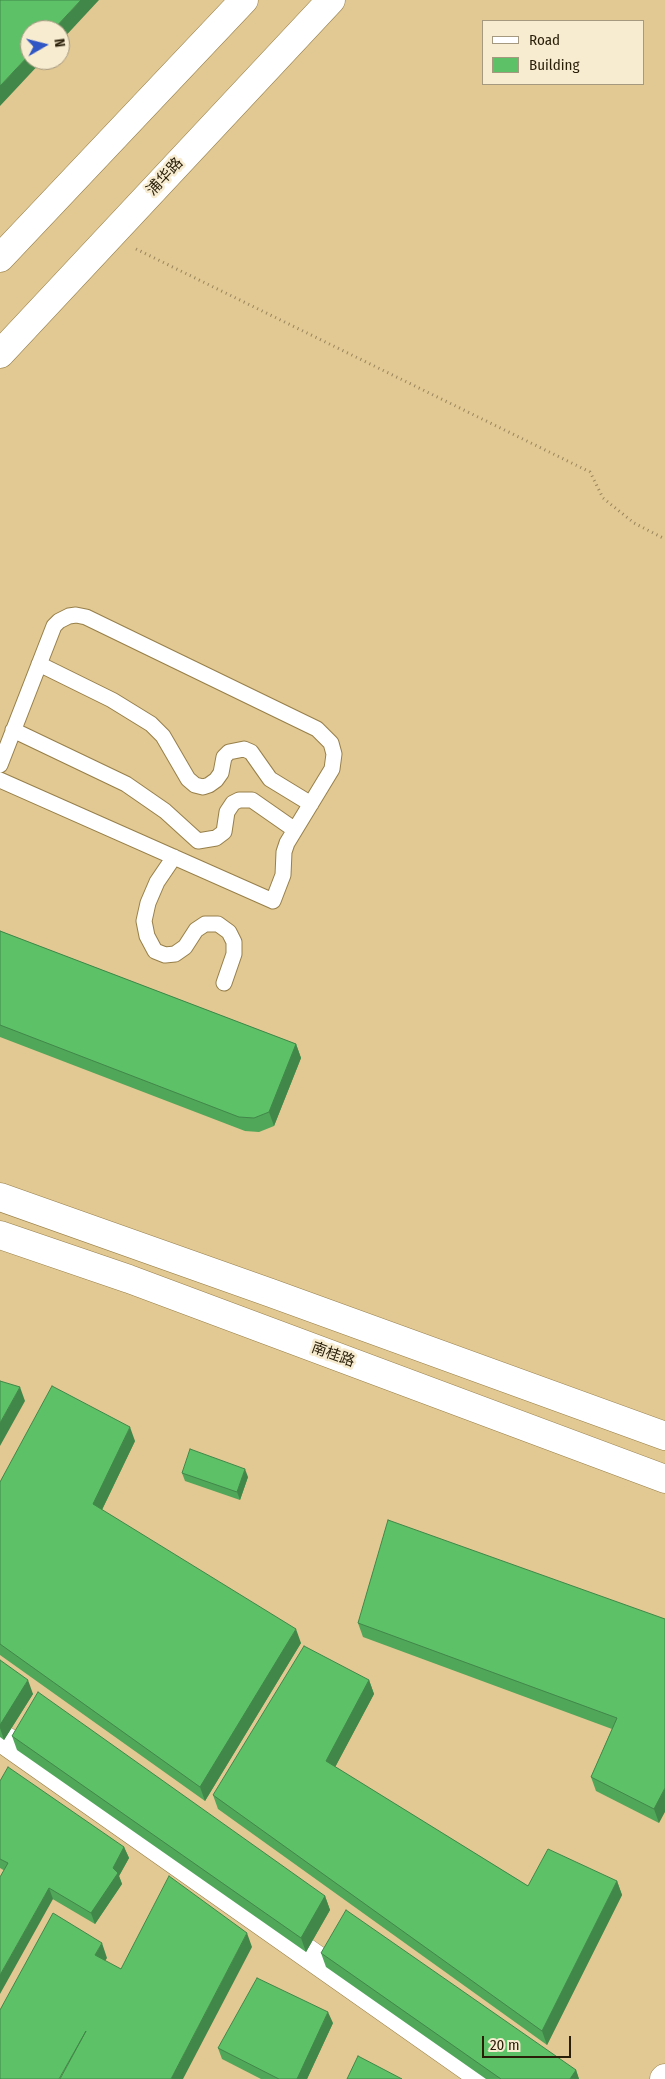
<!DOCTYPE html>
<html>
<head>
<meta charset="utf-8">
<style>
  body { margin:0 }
  #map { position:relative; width:665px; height:2079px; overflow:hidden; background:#e2c892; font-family:"Fira Sans Condensed",sans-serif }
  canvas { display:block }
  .legend { position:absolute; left:482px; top:20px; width:162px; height:65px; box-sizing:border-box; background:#f7ebd0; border:1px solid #a59980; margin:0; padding:6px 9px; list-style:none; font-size:15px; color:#291f09 }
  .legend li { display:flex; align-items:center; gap:10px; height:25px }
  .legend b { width:25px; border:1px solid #a59980 }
  .north { position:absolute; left:20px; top:20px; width:50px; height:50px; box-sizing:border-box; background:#f7ebd0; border:1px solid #a59980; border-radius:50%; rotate:82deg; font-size:14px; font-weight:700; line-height:20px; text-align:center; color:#291f09 }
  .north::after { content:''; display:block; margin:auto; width:18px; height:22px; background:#3056c5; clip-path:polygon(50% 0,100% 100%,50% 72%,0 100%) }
  .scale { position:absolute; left:482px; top:2036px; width:89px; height:22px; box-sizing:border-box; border:2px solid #291f09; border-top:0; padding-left:6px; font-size:15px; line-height:18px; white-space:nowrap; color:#291f09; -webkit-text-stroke:4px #f7ebd0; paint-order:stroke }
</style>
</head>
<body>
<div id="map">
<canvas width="665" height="2079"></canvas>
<ul class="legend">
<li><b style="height:6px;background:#fff"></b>Road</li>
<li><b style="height:14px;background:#5dc168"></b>Building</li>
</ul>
<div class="north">N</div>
<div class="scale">20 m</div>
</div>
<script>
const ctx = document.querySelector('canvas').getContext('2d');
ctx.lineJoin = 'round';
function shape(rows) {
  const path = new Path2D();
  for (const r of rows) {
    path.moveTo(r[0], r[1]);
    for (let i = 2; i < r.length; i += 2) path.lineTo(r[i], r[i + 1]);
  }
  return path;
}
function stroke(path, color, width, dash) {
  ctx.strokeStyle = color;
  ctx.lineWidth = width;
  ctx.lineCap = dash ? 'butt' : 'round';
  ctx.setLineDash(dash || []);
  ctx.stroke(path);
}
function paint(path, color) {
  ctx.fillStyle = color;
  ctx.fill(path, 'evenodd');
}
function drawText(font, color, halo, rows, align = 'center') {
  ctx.font = font + ' "Fira Sans Condensed","Noto Sans SC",sans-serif';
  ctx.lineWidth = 5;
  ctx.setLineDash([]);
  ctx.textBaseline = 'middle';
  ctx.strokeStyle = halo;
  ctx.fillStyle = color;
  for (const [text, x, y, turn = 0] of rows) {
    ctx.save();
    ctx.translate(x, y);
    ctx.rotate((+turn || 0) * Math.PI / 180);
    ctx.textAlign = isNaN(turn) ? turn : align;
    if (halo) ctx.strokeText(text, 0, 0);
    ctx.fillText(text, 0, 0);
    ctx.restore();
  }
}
const path = shape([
  [136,249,590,472,603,498,634,523,665,539]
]);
const lane = shape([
  [39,664,112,700,151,724,163,736,188,779,195,785,203,787,209,785,216,780,221,773,224,757,229,752,244,749,251,752,270,779,311,804],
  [13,730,126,784,165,811,198,841,216,838,224,832,227,812,233,803,239,800,252,800,295,830],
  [0,765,54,626,59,621,69,616,76,615,86,617,317,729,331,743,334,754,332,769,287,843,284,852,283,875,273,901,0,780],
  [174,857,157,882,148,903,144,921,147,936,155,951,165,955,175,954,185,947,196,930,205,924,218,924,229,932,234,942,234,954,224,983]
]);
const street = shape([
  [0,1737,486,2079]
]);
const secondary = shape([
  [0,258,244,0],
  [0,354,331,0],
  [0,1197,271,1293,665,1436],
  [0,1235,129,1279,665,1479],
  [664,2079,665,2078]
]);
const wall = shape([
  [0,931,296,1044,301,1058,274,1126,259,1132,245,1131,0,1037],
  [135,1441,102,1510,301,1643,205,1801,0,1655,0,1482],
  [182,1473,248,1477,240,1500,185,1481],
  [665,1619,659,1823,596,1791,591,1777,612,1729,363,1637,358,1623],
  [0,1660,33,1694,4,1740,0,1737],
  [369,1680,374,1694,335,1767,528,1886,617,1881,622,1895,547,2045,218,1809,213,1795],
  [12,1736,325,1896,330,1910,306,1952,17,1750],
  [0,1781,124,1847,129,1858,119,1876,122,1884,95,1924,0,1868],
  [321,1953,576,2070,579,2079,486,2079,326,1967],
  [333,2023,307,2079,261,2079,222,2059,218,2048]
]);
const shadedWall = shape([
  [81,0,99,0,60,42,60,30,53,30],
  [30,54,30,60,43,60,0,106,0,86],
  [296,1044,301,1058,274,1126,269,1112],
  [20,1387,25,1401,0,1446,0,1423],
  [130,1427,135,1441,98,1518,93,1504],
  [245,1469,248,1477,240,1500,237,1492],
  [296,1629,301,1643,205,1801,200,1787],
  [28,1680,33,1694,4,1740,0,1728,0,1725],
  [369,1680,374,1694,331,1775,326,1761],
  [665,1788,665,1812,659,1823,654,1809],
  [124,1847,129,1858,119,1876,122,1884,95,1924,91,1913,113,1868],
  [617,1881,622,1895,547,2045,542,2031],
  [49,1888,53,1899,0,1994,0,1975],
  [325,1896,330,1910,306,1952,301,1938],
  [247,1933,252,1947,183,2079,171,2079],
  [102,1943,107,1958,100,1969,95,1955],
  [328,2012,333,2023,307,2079,297,2079],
  [576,2070,579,2079,570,2079]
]);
const building = shape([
  [0,0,81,0,53,30,30,30,30,54,0,86,0,0],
  [0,931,296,1044,269,1112,254,1118,239,1117,0,1025,0,931],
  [0,1381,20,1387,0,1423,0,1381],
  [52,1386,130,1427,93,1504,296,1629,200,1787,0,1644,0,1482,52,1386],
  [190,1449,245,1469,237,1492,182,1473,190,1449],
  [388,1520,665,1619,665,1788,654,1809,591,1777,617,1718,358,1623,388,1520],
  [304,1646,369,1680,326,1761,528,1886,548,1849,617,1881,542,2031,213,1795,304,1646],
  [0,1660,28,1680,0,1725,0,1660],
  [38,1692,325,1896,301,1938,12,1736,38,1692],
  [8,1767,124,1847,113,1868,118,1873,91,1913,49,1888,0,1975,0,1877,8,1863,0,1859,0,1781,8,1767],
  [169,1876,247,1933,171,2079,60,2079,86,2031,59,2079,0,2079,0,2010,53,1913,102,1943,95,1955,121,1969,169,1876],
  [346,1910,576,2070,570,2079,501,2079,321,1953,346,1910],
  [257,1978,328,2012,297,2079,279,2079,218,2048,257,1978],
  [358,2056,402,2079,347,2079,358,2056]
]);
const streetNames = [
  ["浦华路",165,177,-47],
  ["南桂路",333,1355,20]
];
stroke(lane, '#977f4a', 17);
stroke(street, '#977f4a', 29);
stroke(secondary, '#977f4a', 29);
stroke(path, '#99855c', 3, [1, 4]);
stroke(lane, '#fff', 15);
stroke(street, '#fff', 28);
stroke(secondary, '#fff', 28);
paint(wall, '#50a659');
paint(shadedWall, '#418749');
paint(building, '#5dc168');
stroke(building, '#418749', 1);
drawText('15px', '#291f09', '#f7ebd0', streetNames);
</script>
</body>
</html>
